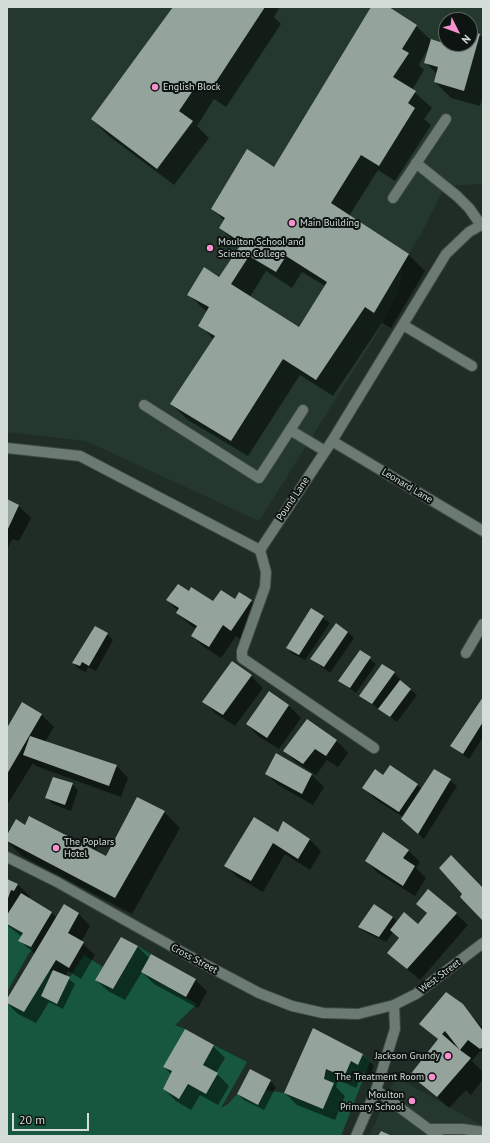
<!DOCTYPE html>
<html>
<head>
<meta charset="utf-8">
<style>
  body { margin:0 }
  #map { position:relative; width:490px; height:1143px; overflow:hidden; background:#1f2d26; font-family:"PT Sans",sans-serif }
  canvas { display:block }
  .frame { position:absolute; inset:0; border:8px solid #d4ddd8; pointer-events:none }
  .north { position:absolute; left:438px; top:12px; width:40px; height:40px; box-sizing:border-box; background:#0e1411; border:1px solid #5d6461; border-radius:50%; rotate:132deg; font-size:11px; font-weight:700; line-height:16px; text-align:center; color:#d4ddd8 }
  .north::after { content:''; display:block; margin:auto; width:14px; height:18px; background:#f690cf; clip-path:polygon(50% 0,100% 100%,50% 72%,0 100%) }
  .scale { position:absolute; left:12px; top:1113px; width:77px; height:18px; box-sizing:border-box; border:2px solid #d4ddd8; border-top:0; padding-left:5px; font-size:12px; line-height:14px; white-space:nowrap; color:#d4ddd8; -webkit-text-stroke:3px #0e1411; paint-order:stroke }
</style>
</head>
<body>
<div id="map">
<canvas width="490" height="1143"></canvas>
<div class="frame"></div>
<div class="north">N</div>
<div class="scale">20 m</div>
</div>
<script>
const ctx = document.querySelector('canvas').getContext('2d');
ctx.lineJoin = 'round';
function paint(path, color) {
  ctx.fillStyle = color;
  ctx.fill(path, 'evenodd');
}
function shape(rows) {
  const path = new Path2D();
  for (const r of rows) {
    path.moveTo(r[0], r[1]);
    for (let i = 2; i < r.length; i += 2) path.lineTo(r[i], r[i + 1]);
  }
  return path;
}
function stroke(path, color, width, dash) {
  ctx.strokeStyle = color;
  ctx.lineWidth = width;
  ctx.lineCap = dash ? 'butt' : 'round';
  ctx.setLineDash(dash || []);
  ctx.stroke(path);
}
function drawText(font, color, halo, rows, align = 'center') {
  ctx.font = font + ' "PT Sans",sans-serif';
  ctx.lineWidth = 4;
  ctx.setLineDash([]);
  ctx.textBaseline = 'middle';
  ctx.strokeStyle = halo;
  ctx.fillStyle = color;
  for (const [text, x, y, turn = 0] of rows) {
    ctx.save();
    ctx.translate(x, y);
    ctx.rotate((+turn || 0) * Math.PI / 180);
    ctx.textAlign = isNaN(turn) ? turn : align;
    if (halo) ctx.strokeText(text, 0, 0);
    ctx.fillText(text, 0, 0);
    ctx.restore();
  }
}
const built = shape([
  [7,7,483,7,483,185,478,184,445,186,422,232,403,264,399,290,381,327,259,521,86,441,7,432],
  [446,20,470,20,470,44,446,44],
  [396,1077,483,1126,483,1136,369,1136]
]);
const green = shape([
  [7,924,23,933,19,941,34,948,29,953,7,992],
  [138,946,151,954,141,972,197,1004,175,1025,185,1029,163,1067,172,1071,163,1089,179,1099,188,1084,206,1094,203,1065,214,1045,247,1062,221,1108,228,1104,237,1094,258,1105,266,1090,284,1093,323,1109,324,1079,328,1066,344,1077,351,1061,358,1065,363,1054,370,1062,341,1136,7,1136,7,1003,24,1012,49,970,70,977,84,955,103,967,95,979,113,989]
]);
const shadow = shape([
  [174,7,280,7,274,17,281,24,226,107,214,99,197,126,209,138,174,185,109,136,92,119],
  [373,7,387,7,416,26,432,41,446,44,470,44,470,32,480,35,483,38,483,96,480,106,451,98,435,82,437,74,426,63,429,47,419,65,424,70,412,90,432,108,424,119,431,125,395,181,378,170,349,216,409,255,425,271,391,328,382,323,333,396,300,375,248,456,188,420,171,404,214,340,200,325,207,312,189,295,220,279,240,247,220,228,225,221,212,209,274,168],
  [266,271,292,288,302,272,325,286,299,328,250,297],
  [7,500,19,506,31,518,19,541,12,539,7,550],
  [190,592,213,602,235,600,251,601,263,613,243,642,236,636,221,658,204,647,192,636,196,629,189,624,177,613,178,611,167,600],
  [312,610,330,623,305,660,293,654,287,648],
  [348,632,354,638,330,673,311,659],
  [107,634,113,640,96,671,88,667,86,672,79,669,73,663],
  [360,652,376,664,356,693,339,680],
  [382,665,394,673,400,679,399,681,417,695,397,722,361,696],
  [251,676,263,688,235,726,215,713,203,701],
  [270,692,289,706,301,718,279,749,258,736,247,724],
  [483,699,483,737,469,759,451,746],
  [22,704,42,715,54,727,45,742,117,766,128,778,121,797,36,766,33,763,7,805,7,730],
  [307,720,337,741,348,753,338,767,327,760,316,775,296,762,285,751],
  [276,754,312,775,324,787,313,805,278,785,266,773],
  [435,770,457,786,424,839,408,825,403,817,375,799,364,788,383,777,417,785,422,789],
  [72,784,78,790,71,811,53,804,47,798],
  [164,812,180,828,132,914,22,856,7,841,7,837,106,857],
  [278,833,309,839,321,851,310,870,285,854,263,892,237,877,226,865],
  [408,850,420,862,416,868,426,878,415,896,378,873,366,861],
  [7,880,18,885,30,896,28,899,51,912,57,918,64,905,79,914,90,926,81,942,95,955,81,979,68,971,65,976,75,984,63,1009,49,1002,36,1023,18,1014,7,1003,35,954,20,941,22,937,7,925],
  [418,904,456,914,468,925,420,980,388,953,399,939,393,932,386,942,365,932,360,927,393,917,397,922,418,925,427,914],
  [121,938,138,947,149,958,195,980,207,991,198,1008,154,984,142,972,125,1000,108,991,96,980],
  [462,1005,483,1028,483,1053,480,1051,472,1061,483,1072,483,1079,471,1095,466,1090,449,1108,411,1074,439,1040,420,1024],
  [456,1044,461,1050,461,1051,454,1046],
  [313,1029,362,1054,374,1066,370,1076,363,1072,356,1088,338,1080,336,1087,345,1096,335,1120,297,1105,285,1093],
  [185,1030,213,1046,225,1058,216,1073,229,1086,218,1105,200,1095,191,1110,176,1101,164,1089,171,1074,164,1067],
  [251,1071,270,1081,276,1087,264,1110,244,1100,238,1094]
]);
const building = shape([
  [173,7,265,7,210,91,198,83,179,111,193,121,157,169,91,119],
  [371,7,389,7,417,25,402,49,409,53,393,77,416,91,408,103,415,108,379,166,361,155,331,203,409,254,374,313,365,307,316,380,283,359,231,441,170,404,215,336,198,326,209,307,187,295,204,267,219,277,242,243,219,228,225,218,211,209,247,149,274,167],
  [249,256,276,272,286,256,327,282,299,327,231,284],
  [470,31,480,34,464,91,434,82,438,67,424,63,431,39,446,44,470,44],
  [7,499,19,505,7,531],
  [178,584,189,591,191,587,213,601,221,590,235,599,239,592,252,600,231,631,223,625,209,647,191,636,197,626,176,613,179,608,166,600],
  [311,608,324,616,299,655,286,648],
  [336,623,348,632,324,667,310,659],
  [95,626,108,633,89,666,82,662,80,666,72,663],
  [360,650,371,657,350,688,338,681],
  [232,661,252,675,223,715,202,702],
  [382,664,395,672,372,704,359,696],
  [400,680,411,689,390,717,378,709],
  [269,691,289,705,267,738,246,724],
  [483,697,483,722,463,754,450,746],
  [22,702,42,714,7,774,7,728],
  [307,719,337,740,326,756,315,749,303,764,283,751],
  [30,736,117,765,109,786,23,755],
  [276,753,312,774,302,794,265,774],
  [390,765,418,784,399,812,362,788,375,769,383,775],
  [434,769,451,779,418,834,401,819],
  [53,777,73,783,65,805,45,798],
  [137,797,165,811,115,898,7,841,7,835,16,819,25,825,29,816,106,856],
  [254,817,278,832,283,821,310,839,298,859,273,843,251,881,224,866],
  [383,832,409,850,403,858,415,866,403,886,365,861],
  [451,855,483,888,483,921,460,897,462,894,439,868],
  [7,879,18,884,14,891,11,890,7,901],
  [428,889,457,913,407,969,387,953,399,938,390,930,404,912,418,924,427,913,416,904],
  [21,893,52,912,31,947,18,941,23,933,7,924,7,915],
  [64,904,79,913,68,933,84,942,69,968,56,960,24,1012,7,1003,7,999],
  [374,904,393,917,379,937,358,927],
  [121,937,138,946,113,989,95,980],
  [151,954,196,979,186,997,141,972],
  [53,970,70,977,57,1004,41,996],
  [446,992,463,1004,483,1031,483,1047,480,1049,468,1040,460,1050,471,1058,437,1097,410,1075,438,1039,419,1024],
  [445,1031,460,1050,442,1034],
  [313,1028,363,1054,358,1065,351,1061,344,1077,326,1069,324,1079,334,1083,323,1109,284,1093],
  [185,1029,214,1045,203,1065,218,1073,206,1094,188,1084,179,1099,163,1089,172,1071,163,1067],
  [250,1069,271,1080,258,1105,237,1094],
  [381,1131,392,1136,378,1136]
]);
const lane = shape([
  [416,163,457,196,469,208,481,225],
  [393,198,446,119],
  [403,325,472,366],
  [144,405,259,478,303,410],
  [290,430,325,451],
  [260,550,266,572,265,587,242,651,242,658,374,748],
  [466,653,483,624],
  [429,1129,463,1129,483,1132]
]);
const street = shape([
  [332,441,483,531],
  [7,448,80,456,260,550,332,441,446,254,469,232,483,224],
  [376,1090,438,1136],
  [356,1136,376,1090,395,1029,394,1005]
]);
const secondary = shape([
  [7,857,57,882,189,956,259,993,292,1006,323,1013,358,1014,394,1005,416,994,483,943]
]);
const markers = [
  [155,87,4,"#f690cf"],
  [292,223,4,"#f690cf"],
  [210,248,4,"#f690cf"],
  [56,848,4,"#f690cf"],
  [448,1056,4,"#f690cf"],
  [432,1077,4,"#f690cf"],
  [412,1101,4,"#f690cf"]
];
const poiNames = [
  ["English Block",163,87],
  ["Main Building",300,223],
  ["Moulton School and",218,242],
  ["Science College",218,254],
  ["The Poplars",64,842],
  ["Hotel",64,854],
  ["Jackson Grundy",440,1056,"right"],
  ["The Treatment Room",424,1077,"right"],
  ["Moulton",404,1095,"right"],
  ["Primary School",404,1107,"right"]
];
const streetNames = [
  ["Leonard Lane",407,486,31],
  ["Pound Lane",293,499,-56],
  ["Cross Street",194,959,28],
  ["West Street",440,976,-37]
];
paint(built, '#24382e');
paint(green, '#16573e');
paint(shadow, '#0007');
paint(building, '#94a49c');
stroke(lane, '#3e4943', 12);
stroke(street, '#3e4943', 12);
stroke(secondary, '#3e4943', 12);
stroke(lane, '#6b7a72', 10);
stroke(street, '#6b7a72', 10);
stroke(secondary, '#6b7a72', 10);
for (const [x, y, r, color] of markers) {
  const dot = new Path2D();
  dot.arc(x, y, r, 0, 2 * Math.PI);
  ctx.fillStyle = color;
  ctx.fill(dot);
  stroke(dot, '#0e1411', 1.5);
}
drawText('10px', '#d4ddd8', '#0e1411', poiNames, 'left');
drawText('10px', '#d4ddd8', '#0e1411', streetNames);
</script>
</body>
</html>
